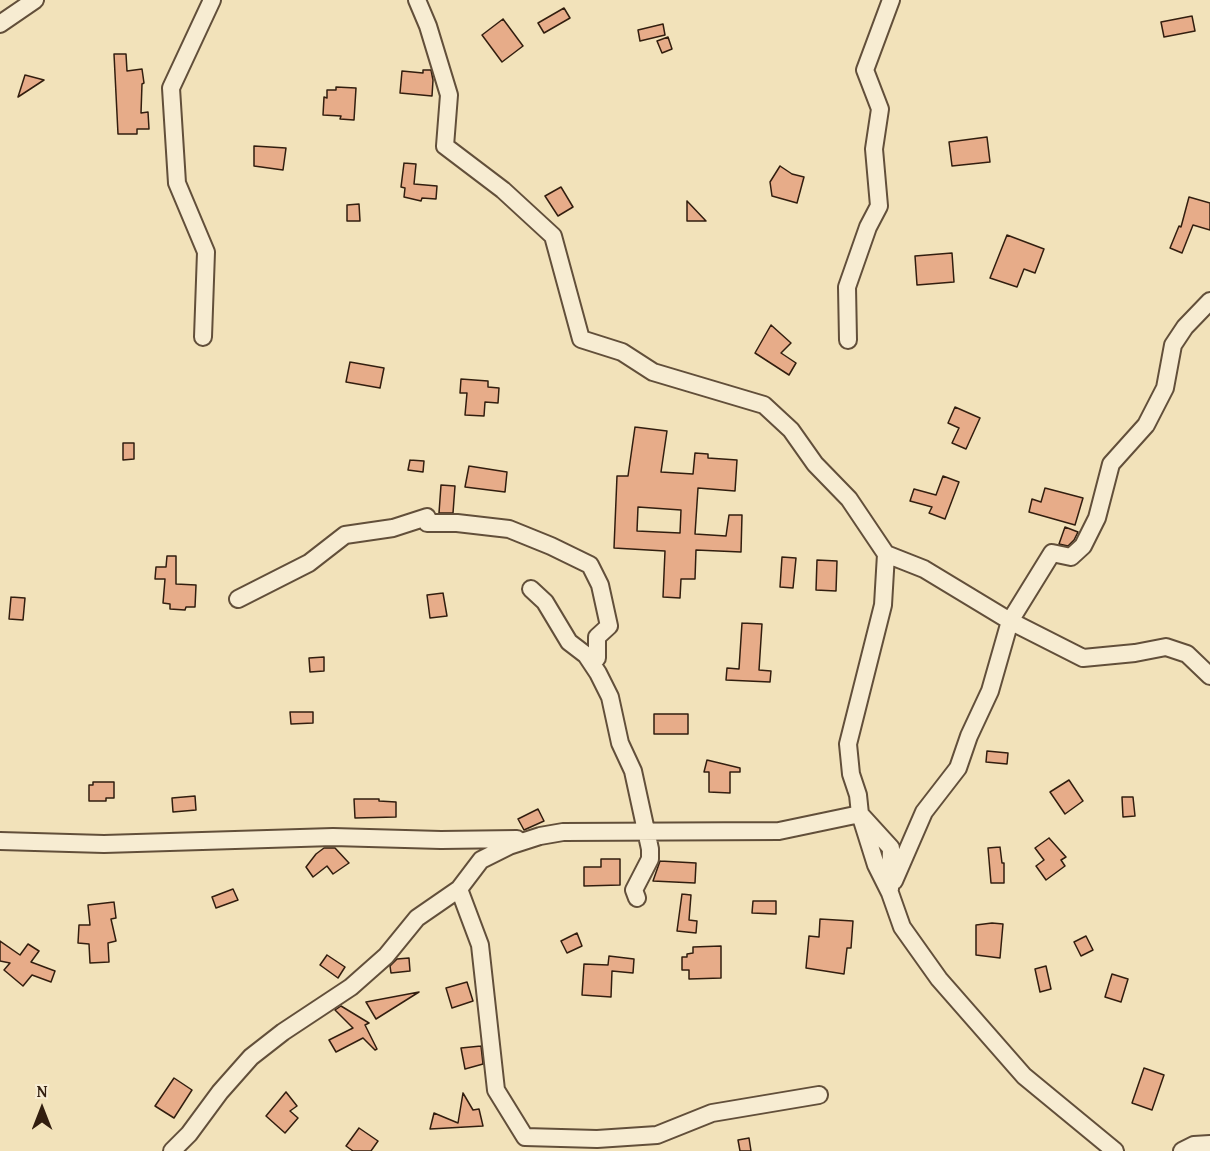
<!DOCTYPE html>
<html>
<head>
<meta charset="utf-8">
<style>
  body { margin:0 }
  #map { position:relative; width:1210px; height:1151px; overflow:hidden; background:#f2e2ba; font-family:"Gentium Book Plus",serif }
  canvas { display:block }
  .north { position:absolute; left:12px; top:1079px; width:60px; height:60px; -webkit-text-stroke:4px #f7ecd2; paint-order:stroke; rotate:0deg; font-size:16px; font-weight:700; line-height:24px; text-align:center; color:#321e0f }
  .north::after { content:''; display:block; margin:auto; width:21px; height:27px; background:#321e0f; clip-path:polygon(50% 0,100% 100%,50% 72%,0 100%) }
</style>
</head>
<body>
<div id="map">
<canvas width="1210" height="1151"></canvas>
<div class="north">N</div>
</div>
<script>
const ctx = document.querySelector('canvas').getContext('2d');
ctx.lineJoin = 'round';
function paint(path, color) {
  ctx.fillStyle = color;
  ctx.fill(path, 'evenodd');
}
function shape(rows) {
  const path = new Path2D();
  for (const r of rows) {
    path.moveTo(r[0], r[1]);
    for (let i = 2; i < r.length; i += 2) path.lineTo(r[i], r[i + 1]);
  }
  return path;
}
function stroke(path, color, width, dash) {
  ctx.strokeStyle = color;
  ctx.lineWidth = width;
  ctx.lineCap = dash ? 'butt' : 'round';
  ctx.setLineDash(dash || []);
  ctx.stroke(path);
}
const building = shape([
  [564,8,570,18,544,33,538,23,564,8],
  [1192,16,1195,31,1164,37,1161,22,1192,16],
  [503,19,523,46,502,62,482,35,503,19],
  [663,24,665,35,640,41,638,30,663,24],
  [668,37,672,49,662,53,657,41,668,37],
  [114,54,126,54,127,71,142,69,144,83,142,84,141,113,148,112,149,129,137,129,137,134,118,134,114,54],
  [423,70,431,70,433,80,432,96,400,93,402,71,423,73,423,70],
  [25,75,44,80,18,97,25,75],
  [336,87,356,88,354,120,340,119,341,116,323,115,324,97,327,98,327,90,336,90,336,87],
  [987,137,990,162,952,166,949,142,987,137],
  [254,146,286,148,283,170,254,166,254,146],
  [404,163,416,164,414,184,437,186,436,199,422,198,421,201,404,197,405,188,401,187,404,163],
  [780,166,792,174,804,177,797,203,772,196,770,182,780,166],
  [561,187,573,207,558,216,545,196,561,187],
  [1189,197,1210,203,1210,230,1193,225,1182,253,1170,248,1179,226,1181,227,1189,197],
  [687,201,706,221,687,221,687,201],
  [359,204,360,221,347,221,347,205,359,204],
  [1007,235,1044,249,1035,273,1024,269,1017,287,990,278,1007,235],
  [952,253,954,282,917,285,915,256,952,253],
  [771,325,791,343,781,353,796,363,789,375,755,353,771,325],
  [350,362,384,368,380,388,346,382,350,362],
  [461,379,488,381,488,387,499,388,498,403,485,402,484,416,465,415,467,393,460,393,461,379],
  [955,407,980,418,966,449,952,443,959,428,948,423,955,407],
  [635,427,667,431,661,472,693,474,695,453,708,454,708,458,737,460,735,491,698,488,695,534,726,536,729,515,742,515,741,552,696,550,695,579,681,579,680,598,663,597,665,551,614,548,617,476,628,476,635,427],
  [638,507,681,510,680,533,637,531,638,507],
  [123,443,134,443,134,459,123,460,123,443],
  [410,460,424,461,423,472,408,470,410,460],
  [469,466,507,472,505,492,465,487,469,466],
  [943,476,959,482,945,519,929,513,932,507,910,501,914,489,936,495,943,476],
  [441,485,455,486,453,513,439,513,441,485],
  [1045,488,1083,498,1075,525,1029,512,1032,499,1041,502,1045,488],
  [1065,527,1078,532,1074,540,1068,546,1059,544,1065,527],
  [167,556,176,556,176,584,196,585,195,607,186,607,185,610,170,609,170,604,163,603,165,579,155,579,156,567,166,567,167,556],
  [782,557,796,558,793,588,780,587,782,557],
  [817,560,837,561,836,591,816,590,817,560],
  [443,593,447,616,430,618,427,595,443,593],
  [11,597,25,598,23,620,9,619,11,597],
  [742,623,762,624,759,670,771,671,770,682,726,680,727,668,739,669,742,623],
  [324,657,324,671,310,672,309,658,324,657],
  [290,712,313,712,313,723,291,724,290,712],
  [654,714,688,714,688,734,654,734,654,714],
  [987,751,1008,753,1007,764,986,762,987,751],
  [707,760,740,768,740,772,730,772,730,793,709,792,709,772,704,772,707,760],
  [1069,780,1083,801,1065,814,1050,792,1069,780],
  [93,782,114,782,114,798,106,798,106,801,89,801,89,785,93,785,93,782],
  [195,796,196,810,173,812,172,798,195,796],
  [1122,797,1133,797,1135,816,1123,817,1122,797],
  [354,799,379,799,379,801,396,802,396,817,355,818,354,799],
  [538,809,544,821,524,830,518,819,538,809],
  [1049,838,1066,857,1061,860,1065,866,1046,880,1036,866,1044,860,1035,848,1049,838],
  [1000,847,1002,863,1004,863,1004,883,991,883,988,848,1000,847],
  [324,848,335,848,349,863,333,874,327,866,313,877,306,867,316,854,324,848],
  [601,859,620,859,620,885,584,886,584,867,601,867,601,859],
  [660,861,696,863,695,883,653,881,660,861],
  [233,889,238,900,216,908,212,897,233,889],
  [682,894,691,895,689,920,697,921,696,933,677,931,682,894],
  [753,901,776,901,776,914,752,913,753,901],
  [114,902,116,918,111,919,116,941,108,943,109,962,90,963,89,944,78,943,79,925,90,925,88,905,114,902],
  [820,919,853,921,851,948,847,948,844,974,806,968,809,936,819,937,820,919],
  [992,923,1003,924,1000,958,976,955,976,925,992,923],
  [577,933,582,946,567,953,561,941,577,933],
  [1086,936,1093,950,1081,956,1074,942,1086,936],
  [0,941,20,955,28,944,39,951,31,962,55,971,51,982,32,975,23,986,4,970,10,963,0,961,0,941],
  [721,946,721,978,689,979,689,970,682,970,682,957,687,957,687,954,693,953,693,947,721,946],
  [327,955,345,967,338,978,320,965,327,955],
  [609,956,634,959,633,973,612,971,611,997,582,995,584,964,608,965,609,956],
  [409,958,410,971,391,973,390,966,397,959,409,958],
  [1046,966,1051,989,1040,992,1035,969,1046,966],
  [1112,974,1128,979,1121,1002,1105,997,1112,974],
  [467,982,473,1001,452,1008,446,988,467,982],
  [419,992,376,1019,366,1002,419,992],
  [341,1006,369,1023,365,1025,377,1049,375,1050,363,1038,336,1052,329,1040,353,1028,335,1010,341,1006],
  [481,1046,483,1064,465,1069,461,1048,481,1046],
  [1144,1068,1164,1075,1152,1110,1132,1103,1144,1068],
  [174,1078,192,1090,174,1118,155,1106,174,1078],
  [286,1092,297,1106,290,1111,298,1118,285,1133,266,1116,286,1092],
  [463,1093,473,1110,479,1109,483,1126,430,1129,434,1113,458,1123,463,1093],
  [359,1128,378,1141,371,1151,353,1151,346,1146,359,1128],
  [749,1138,751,1151,740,1151,738,1140,749,1138]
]);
const minor = shape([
  [417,0,428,26,449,95,445,146,503,190,553,236,581,339,622,352,653,372,764,405,791,430,815,464,849,499,886,554,883,605,848,744,851,774,858,795,860,814,876,865,890,893,902,927,939,979,1024,1076,1115,1151],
  [0,24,35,0],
  [203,337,206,252,177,183,171,88,212,0],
  [848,340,847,287,868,227,879,206,874,149,880,109,865,70,891,0],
  [427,523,457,523,509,529,551,546,590,565,600,585,609,626,597,637,597,658,586,655,598,673,610,697,620,743,633,771,650,849,650,859,634,890,637,898],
  [886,554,924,569,1010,621,1083,658,1135,653,1166,647,1187,654,1210,676],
  [531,589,545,602,569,642,586,655],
  [238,599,309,563,345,535,393,528,427,517],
  [0,841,104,844,333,837,441,840,517,839],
  [894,881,924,812,958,768,969,736,990,691,1010,621,1052,553,1071,557,1083,546,1097,518,1111,464,1146,425,1165,388,1173,345,1185,327,1210,301],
  [459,889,480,945,496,1090,525,1137,597,1139,657,1135,712,1113,819,1095],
  [172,1151,189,1134,220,1092,251,1057,283,1032,351,987,386,956,417,918,459,889,481,860,509,846,540,836,563,832,779,831,860,814,891,848,890,889],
  [1182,1151,1194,1145,1210,1144]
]);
paint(building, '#e7ac89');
stroke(building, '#321e0f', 1.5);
stroke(minor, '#624f3a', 20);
stroke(minor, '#f7ecd2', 16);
</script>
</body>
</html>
